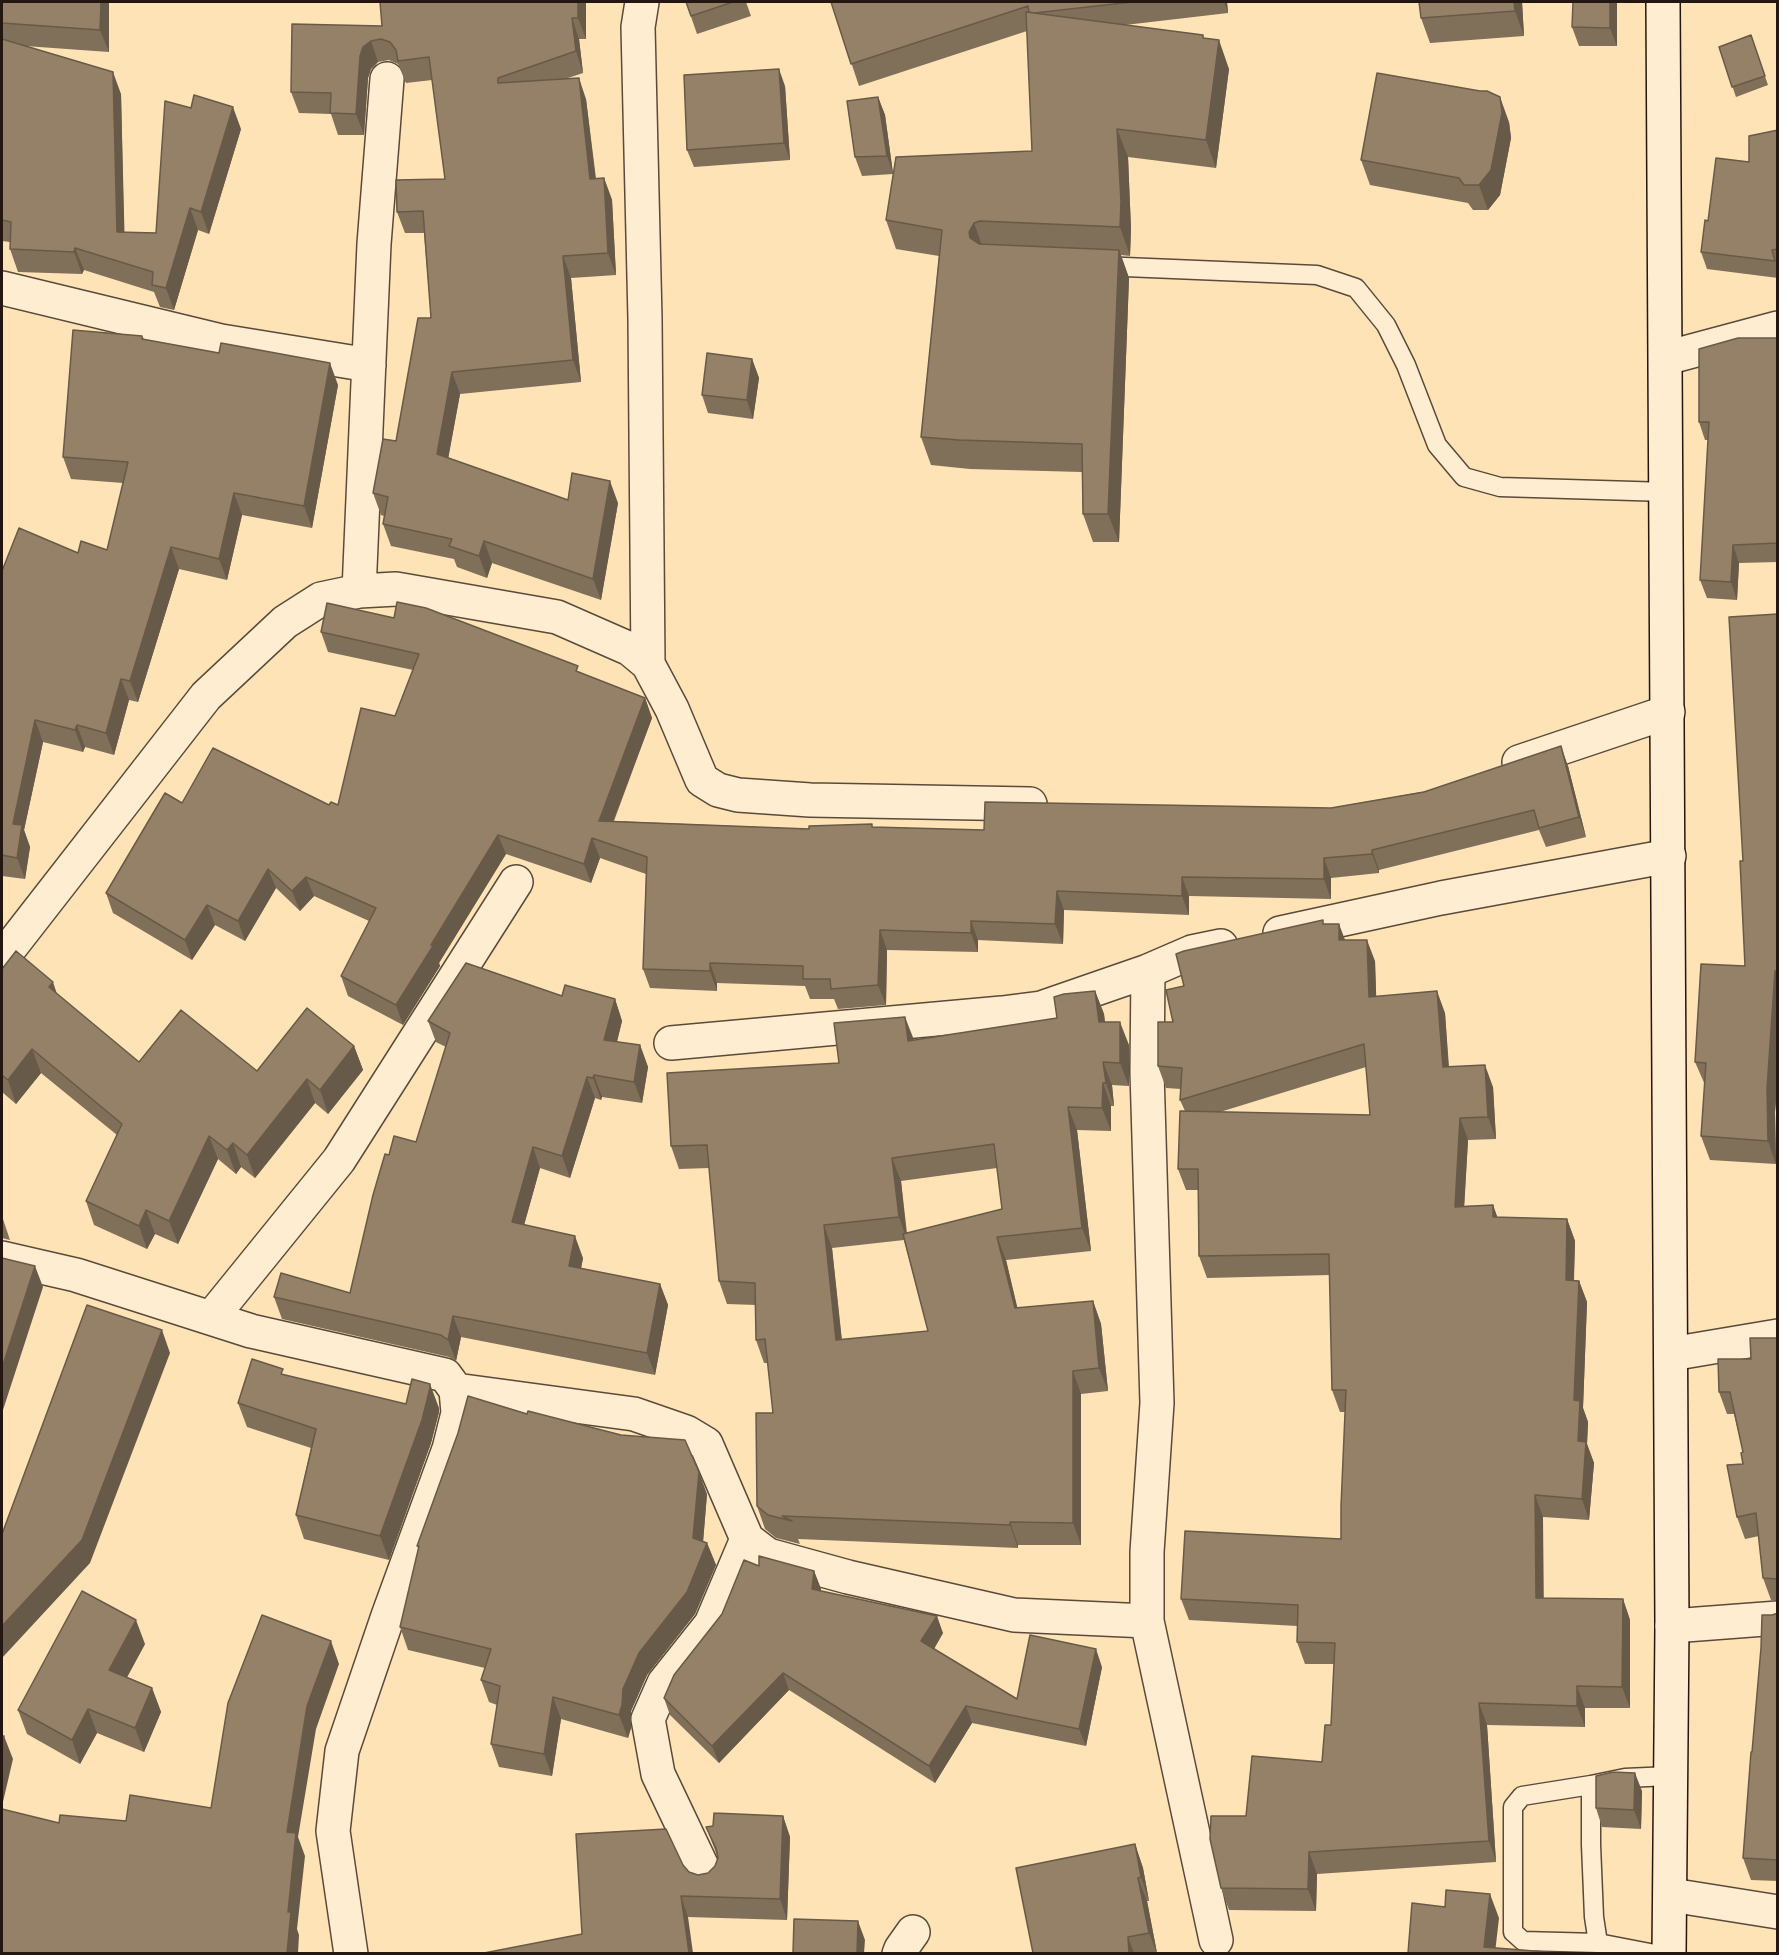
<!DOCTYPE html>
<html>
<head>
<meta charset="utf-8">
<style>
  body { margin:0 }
  #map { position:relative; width:1779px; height:1955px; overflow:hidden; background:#fde3b6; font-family:"IM FELL Double Pica",serif }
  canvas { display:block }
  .frame { position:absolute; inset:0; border:3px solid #241712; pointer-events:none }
</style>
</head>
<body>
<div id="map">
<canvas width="1779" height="1955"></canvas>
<div class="frame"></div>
</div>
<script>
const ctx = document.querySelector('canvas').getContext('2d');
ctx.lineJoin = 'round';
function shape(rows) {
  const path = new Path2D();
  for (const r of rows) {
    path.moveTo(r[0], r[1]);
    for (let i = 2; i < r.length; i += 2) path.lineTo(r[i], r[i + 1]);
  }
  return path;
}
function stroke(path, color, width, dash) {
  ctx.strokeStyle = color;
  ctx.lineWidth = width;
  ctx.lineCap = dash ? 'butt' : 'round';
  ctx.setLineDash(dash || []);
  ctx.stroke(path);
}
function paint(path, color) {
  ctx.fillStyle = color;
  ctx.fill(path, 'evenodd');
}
const service = shape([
  [1101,266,1317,275,1356,288,1386,325,1406,365,1437,445,1464,477,1500,487,1667,492],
  [1591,1785,1522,1796,1513,1807,1513,1932,1523,1941,1598,1943],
  [1655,1954,1598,1943,1594,1917,1591,1845,1591,1785,1625,1778,1670,1776]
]);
const minor = shape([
  [642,2,638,27,645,319,648,664],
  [2,288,221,341,369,365],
  [1666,358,1778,328],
  [359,591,374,244,387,79],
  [1519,762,1668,712],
  [1280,933,1441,898,1669,856],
  [2,958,206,696,285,622,321,599,359,591,396,589,557,617,630,649,648,664,672,709,702,780,718,790,738,795,810,800,1030,804],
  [671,1043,1002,1013,1041,1008,1148,971],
  [2,1258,76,1275,251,1331,445,1375,456,1390,458,1413,449,1449,388,1616,342,1751,333,1831,351,1954],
  [211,1318,339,1160,516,882],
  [1671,1354,1778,1336],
  [456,1390,634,1414,686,1432,706,1444,747,1539,768,1555,848,1577,1014,1615,1147,1621],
  [1672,1626,1778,1618],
  [707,1877,658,1774,648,1719,664,1683,711,1624,747,1539],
  [1671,1895,1778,1912],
  [1216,1940,1147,1621,1147,1552,1157,1403,1147,1072,1148,971,1192,952,1221,946],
  [899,1954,901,1949,913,1932]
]);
const secondary = shape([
  [1663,2,1672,1626,1669,1954]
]);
const wall = shape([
  [2,2,109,2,109,52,25,46,121,94,124,232,156,233,241,129,209,234,198,230,174,310,160,307,154,292,84,270,82,274,18,272,10,249,10,242,2,241],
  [586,2,586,39,579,39,583,73,568,78,586,99,596,178,604,178,612,200,616,275,571,278,581,382,460,394,448,458,568,500,618,503,601,600,492,563,487,578,457,567,454,559,391,546,383,524,384,516,381,515,373,493,396,441,431,318,424,233,405,233,397,212,445,179,432,80,406,83,398,64,389,60,378,62,371,69,368,78,364,135,338,135,331,114,299,113,291,92,382,26],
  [686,2,746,2,751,16,697,34],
  [831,2,1227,2,1228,13,1125,25,1203,35,1204,38,1229,69,1216,168,1128,157,1131,229,1130,256,1121,255,1129,278,1119,542,1093,542,1083,514,1082,472,970,469,931,465,921,437,939,256,896,249,886,220,893,174,862,176,855,157,878,97,885,115,893,173,1032,151,1027,31,859,86],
  [1419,2,1522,2,1524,36,1430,43,1421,18],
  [1617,2,1617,46,1579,46,1572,27],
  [1751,35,1768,85,1736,97,1719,47],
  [785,86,790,160,694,167,687,150],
  [1509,122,1511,138,1500,195,1488,210,1473,210,1468,203,1370,185,1361,160],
  [1778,130,1778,278,1707,269,1701,252,1708,221,1749,162],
  [142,336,144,339,338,385,312,528,242,515,227,580,179,569,138,702,129,700,114,755,85,747,83,752,43,742,24,830,30,847,25,879,2,876,2,571,78,553,107,550,123,483,71,479,63,457],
  [1778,338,1778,562,1739,563,1737,600,1707,598,1700,580,1708,440,1705,440,1699,422],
  [752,359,759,378,753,419,708,413,702,395],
  [1778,614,1778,1078,1775,1112,1776,1164,1710,1160,1701,1136,1705,1085,1695,1062,1745,966,1743,861],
  [321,632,580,673,645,698,652,718,614,821,809,829,873,827,984,830,1331,808,1568,766,1586,837,1546,847,1539,830,1379,870,1379,873,1331,878,1331,899,1189,896,1189,915,1064,910,1063,944,978,940,978,952,887,950,886,1005,838,1009,834,999,810,999,805,986,717,983,717,991,650,988,643,969,646,874,600,858,591,883,506,854,439,963,440,966,403,1025,348,996,341,976,369,921,314,896,300,911,276,888,245,941,215,925,192,960,113,913,106,893,182,803,338,805,395,716,413,670,328,652],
  [1325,924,1345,940,1375,961,1376,997,1445,1013,1449,1067,1493,1087,1496,1139,1468,1140,1464,1206,1493,1205,1497,1217,1567,1219,1575,1241,1574,1281,1579,1281,1587,1302,1583,1408,1588,1422,1587,1444,1594,1463,1589,1520,1543,1517,1543,1598,1623,1599,1630,1620,1630,1708,1585,1708,1585,1727,1487,1725,1496,1862,1317,1874,1316,1911,1229,1910,1221,1888,1246,1816,1322,1762,1331,1725,1334,1664,1305,1664,1297,1642,1297,1626,1189,1620,1181,1599,1341,1539,1345,1412,1340,1412,1332,1390,1330,1275,1207,1278,1199,1256,1198,1190,1186,1190,1178,1169,1185,1111,1180,1100,1181,1089,1166,1088,1158,1066,1173,1022],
  [1366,1067,1370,1115,1220,1112],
  [2,969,57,994,139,1062,257,1071,354,1046,363,1070,328,1114,315,1103,255,1178,241,1167,236,1174,218,1159,178,1244,155,1234,147,1249,94,1225,86,1201,117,1135,41,1073,16,1104,2,1092],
  [1095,991,1104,1014,1105,1022,1129,1045,1129,1086,1112,1085,1114,1106,1111,1106,1111,1131,1077,1130,1091,1251,1006,1260,1017,1308,1093,1301,1101,1324,1108,1391,1081,1394,1081,1545,1018,1545,1018,1548,798,1539,800,1544,776,1538,765,1529,757,1506,773,1413,768,1363,764,1363,756,1340,756,1305,727,1304,719,1281,709,1168,679,1169,671,1146,839,1063,914,1040,1057,1018],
  [997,1168,1002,1209,907,1233,901,1181],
  [904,1240,928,1331,842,1340,832,1248],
  [562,996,615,999,622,1021,617,1042,640,1045,648,1067,642,1103,602,1097,601,1100,595,1098,570,1178,540,1168,524,1225,583,1258,581,1269,660,1284,668,1305,655,1375,461,1337,456,1361,449,1357,282,1319,274,1297,350,1293,389,1155,416,1142,446,1047,436,1042,428,1021],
  [2,1218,3,1219,10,1240,2,1238],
  [1778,1338,1778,1600,1771,1600,1763,1578,1759,1536,1745,1539,1737,1517,1743,1464,1743,1452,1734,1414,1727,1414,1719,1392,1751,1359],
  [285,1375,406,1404,439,1408,439,1412,431,1443,389,1560,304,1539,296,1515,311,1448,247,1427,238,1403],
  [707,1494,703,1541,707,1543,716,1565,695,1614,647,1675,631,1711,631,1728,628,1738,561,1719,552,1776,499,1767,491,1744,497,1705,489,1702,481,1680,485,1668,408,1650,400,1627,419,1550,417,1546],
  [759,1566,814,1571,821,1589,820,1591,943,1633,934,1649,1017,1699,1102,1667,1086,1746,972,1723,935,1783,789,1690,719,1763,670,1715,664,1698],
  [1778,1613,1778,1881,1751,1880,1743,1858,1752,1752,1772,1615],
  [145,1644,127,1677,152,1688,161,1712,144,1752,97,1733,80,1764,27,1734,18,1710],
  [1642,1791,1641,1829,1602,1827,1596,1808],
  [783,1816,790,1837,787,1920,688,1917,582,1934,683,1865,689,1872,698,1875,708,1873,715,1866,718,1858,706,1827],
  [1135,1844,1143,1868,1149,1901,1147,1901,1157,1953,1033,1953]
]);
const shadedWall = shape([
  [101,2,109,2,109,52,100,30],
  [578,2,586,2,586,39,578,18],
  [1224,2,1227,2,1228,13],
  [1514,2,1522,2,1524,36,1515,11],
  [1610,2,1617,2,1617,46,1610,28],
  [572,18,579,39,583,73,576,51],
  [1219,40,1229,69,1216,168,1206,140],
  [371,41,378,62,371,69,368,78,364,135,356,114,360,56,363,47],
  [779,69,785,86,790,160,784,143],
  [113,72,121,94,125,254,117,232],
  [579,78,586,99,598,200,590,179],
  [878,97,885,115,893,174,887,156],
  [1500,97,1509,122,1511,138,1500,195,1488,210,1479,185],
  [233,107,241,129,209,234,201,212],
  [1117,129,1128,157,1131,229,1130,256,1120,227],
  [604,178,612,200,616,275,608,253],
  [190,208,198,230,174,310,166,288],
  [974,223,984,251,970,238,969,232],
  [75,248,84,270,82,274,74,252],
  [1119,250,1129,278,1119,542,1108,514],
  [563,256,571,278,581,382,573,360],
  [752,359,759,378,753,419,747,400],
  [330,363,338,385,312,528,304,506],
  [452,372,460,394,445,476,437,454],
  [610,481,618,503,601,600,593,579],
  [234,493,242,515,227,580,219,559],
  [484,541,492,563,487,578,479,556],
  [1733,545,1739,563,1737,600,1731,582],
  [171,547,179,569,138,702,130,681],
  [121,679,129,700,114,755,106,733],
  [645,698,652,718,606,840,599,821],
  [35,720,43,742,24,830,30,847,25,879,17,858,13,824],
  [77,725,85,747,83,752,75,730],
  [1561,746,1568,766,1586,837,1579,817],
  [498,835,506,854,439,963,440,966,403,1025,396,1005],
  [592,838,600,858,591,883,584,864],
  [1372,850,1379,870,1379,873,1372,854],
  [1324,858,1331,878,1331,899,1324,879],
  [268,869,276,888,245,941,238,921],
  [306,877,314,896,300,911,292,891],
  [1182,877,1189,896,1189,915,1182,896],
  [1057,891,1064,910,1063,944,1055,924],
  [207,905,215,925,192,960,185,940],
  [971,921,978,940,978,952,971,933],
  [1339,924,1347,945,1339,940],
  [880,930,887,950,886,1005,878,985],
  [1367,940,1375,961,1377,1019,1369,997],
  [710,963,717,983,717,991,710,971],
  [1775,971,1778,979,1778,1078,1775,1112,1776,1164,1768,1141,1767,1089],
  [53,982,61,1006,49,987],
  [1095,991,1104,1014,1107,1045,1099,1022],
  [1437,991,1445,1013,1450,1089,1443,1067],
  [615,999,622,1021,612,1061,604,1040],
  [905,1017,914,1040,908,1041],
  [1120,1022,1129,1045,1129,1086,1120,1063],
  [640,1045,648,1067,642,1103,634,1082],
  [354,1046,363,1070,328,1114,320,1090],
  [32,1049,41,1073,16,1104,8,1080],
  [1103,1062,1112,1085,1114,1106,1106,1083],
  [1485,1065,1493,1087,1496,1139,1488,1117],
  [594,1075,602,1097,601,1100,593,1078],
  [587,1077,595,1098,570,1178,562,1156],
  [307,1079,315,1103,255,1178,247,1155],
  [1103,1083,1111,1106,1111,1131,1102,1108],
  [1068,1107,1077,1130,1091,1251,1082,1228],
  [1460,1118,1468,1140,1463,1228,1455,1207],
  [209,1136,218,1159,178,1244,169,1221],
  [233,1143,241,1167,236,1174,227,1150],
  [533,1147,540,1168,519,1243,512,1222],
  [892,1158,901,1181,907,1240,899,1217],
  [1493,1205,1501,1227,1493,1217],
  [146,1210,155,1234,147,1249,139,1226],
  [1567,1219,1575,1241,1573,1302,1566,1280],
  [824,1225,832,1248,844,1363,836,1340],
  [575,1236,583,1258,577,1288,569,1266],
  [997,1237,1006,1260,1023,1331,1015,1308],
  [35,1266,43,1287,2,1413,2,1368],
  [1579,1281,1587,1302,1583,1408,1588,1422,1587,1444,1594,1463,1589,1520,1582,1499,1574,1400],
  [660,1284,668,1305,655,1375,647,1353],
  [1093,1301,1101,1324,1108,1391,1099,1368],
  [453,1316,461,1337,456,1361,448,1340],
  [162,1330,170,1353,90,1563,2,1658,2,1626],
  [1073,1371,1081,1394,1081,1545,1073,1523],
  [430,1384,439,1408,439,1412,431,1443,389,1560,380,1536],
  [699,1472,707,1494,702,1555,707,1543,716,1565,695,1614,647,1675,631,1711,631,1728,628,1738,619,1715,623,1689,639,1653,693,1538],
  [1535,1495,1543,1517,1544,1619,1536,1598],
  [1010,1522,1018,1545,1018,1548,1010,1525],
  [814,1571,821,1589,818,1607,812,1589],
  [1623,1599,1630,1620,1630,1708,1622,1687],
  [937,1616,943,1633,928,1659,921,1641],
  [136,1620,145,1644,118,1694,109,1670],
  [331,1641,339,1664,316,1729,298,1837,305,1856,297,1929,299,1935,298,1953,287,1953,288,1912,287,1832,307,1706],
  [1096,1649,1102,1667,1086,1746,1079,1729],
  [783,1673,789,1690,719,1763,712,1746],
  [1577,1686,1585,1708,1585,1727,1577,1706],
  [152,1688,161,1712,144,1752,135,1728],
  [553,1697,561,1719,552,1776,544,1754],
  [1479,1703,1487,1725,1496,1862,1489,1841],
  [966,1706,972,1723,935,1783,929,1766],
  [88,1709,97,1733,80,1764,72,1740],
  [4,1736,13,1759,2,1806,2,1749],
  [1635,1773,1642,1791,1641,1829,1634,1810],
  [783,1816,790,1837,787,1920,780,1899],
  [1135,1844,1143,1868,1149,1901,1141,1877],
  [1309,1852,1317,1874,1316,1911,1308,1889],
  [1138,1878,1147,1901,1157,1953,1149,1933],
  [1490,1894,1499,1918,1495,1953,1484,1947],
  [681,1896,688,1917,693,1953,689,1953],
  [858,1921,865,1940,864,1953,857,1953],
  [1128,1937,1134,1953,1129,1953]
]);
const building = shape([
  [2,2,101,2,100,30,2,23,2,2],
  [380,2,578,2,578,18,572,18,576,51,498,78,498,83,579,78,590,179,604,178,608,253,563,256,573,360,452,372,437,454,568,500,572,473,610,481,593,579,484,541,479,556,449,546,452,539,383,524,388,497,373,493,383,439,396,441,418,318,431,318,423,211,397,212,396,180,445,179,429,57,398,61,396,50,390,42,381,39,371,41,363,47,360,56,356,114,330,113,331,93,291,92,292,24,382,26,380,2],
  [686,2,733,2,691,16,686,2],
  [831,2,1132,2,1034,13,1029,12,1028,6,851,64,831,2],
  [1419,2,1514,2,1515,11,1421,18,1419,2],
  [1573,2,1610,2,1610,28,1572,27,1573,2],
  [1026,12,1203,35,1203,38,1219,40,1206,140,1117,129,1121,201,1120,227,980,221,974,223,969,232,970,238,979,244,1119,250,1108,514,1083,514,1082,444,959,440,921,437,942,230,886,220,896,157,1032,151,1026,12],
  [1751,35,1765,76,1732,87,1719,47,1751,35],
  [2,39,113,72,117,232,156,233,165,101,191,108,194,95,233,107,201,212,190,208,166,288,152,285,153,272,75,248,74,252,10,249,11,222,2,220,2,39],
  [779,69,784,143,687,150,684,75,779,69],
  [1377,73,1480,91,1487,91,1500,97,1502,113,1491,170,1479,185,1464,185,1459,178,1361,160,1377,73],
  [878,97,887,156,855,157,847,101,878,97],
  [1778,130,1778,249,1772,250,1775,261,1701,252,1705,220,1708,221,1716,158,1749,162,1749,136,1778,130],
  [73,330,142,336,142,339,219,353,221,343,330,363,304,506,234,493,219,559,171,547,130,681,121,679,106,733,77,725,75,730,35,720,13,824,22,825,17,858,2,855,2,571,19,528,78,553,81,541,107,550,128,462,63,457,73,330],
  [1738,338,1778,338,1778,543,1733,545,1731,582,1700,580,1709,422,1699,422,1699,349,1738,338],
  [707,353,752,359,747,400,702,395,707,353],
  [397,602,426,608,578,666,576,671,645,698,599,821,809,829,809,826,872,824,872,827,984,830,985,802,1331,808,1424,792,1561,746,1579,817,1539,828,1534,810,1372,850,1372,854,1324,858,1324,879,1182,877,1182,896,1057,891,1055,924,971,921,971,933,880,930,878,985,831,989,830,979,803,979,803,966,710,963,710,971,643,969,647,857,592,838,584,864,498,835,431,945,433,946,396,1005,341,976,376,908,306,877,292,891,268,869,238,921,207,905,185,940,106,893,165,793,182,803,213,748,329,805,331,802,338,805,361,708,395,716,419,654,321,632,327,603,394,618,397,602],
  [1778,614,1778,971,1775,971,1767,1089,1768,1141,1701,1136,1706,1063,1695,1062,1701,964,1745,966,1740,861,1743,861,1729,617,1778,614],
  [1323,920,1323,924,1339,924,1339,940,1367,940,1369,997,1437,991,1443,1067,1485,1065,1488,1117,1460,1118,1455,1207,1493,1205,1493,1217,1567,1219,1566,1280,1579,1281,1574,1400,1580,1401,1578,1441,1586,1442,1582,1499,1535,1495,1536,1598,1623,1599,1622,1687,1577,1686,1577,1706,1479,1703,1489,1841,1309,1852,1308,1889,1221,1888,1210,1839,1211,1816,1246,1816,1252,1756,1322,1762,1325,1725,1331,1725,1335,1643,1297,1642,1298,1605,1181,1599,1185,1531,1341,1539,1341,1506,1346,1390,1332,1390,1329,1254,1199,1256,1198,1169,1178,1169,1180,1111,1370,1115,1364,1044,1180,1100,1182,1068,1158,1066,1158,1022,1173,1022,1166,990,1184,986,1176,954,1184,951,1323,920],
  [16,951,53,982,49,987,139,1062,181,1010,257,1071,307,1008,354,1046,320,1090,307,1079,247,1155,233,1143,227,1150,209,1136,169,1221,146,1210,139,1226,86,1201,122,1124,32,1049,8,1080,2,1075,2,969,16,951],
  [466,963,562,996,565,985,615,999,604,1040,640,1045,634,1082,594,1075,593,1078,587,1077,562,1156,533,1147,512,1222,575,1236,569,1266,660,1284,647,1353,453,1316,448,1340,441,1335,274,1297,281,1273,350,1293,373,1195,385,1154,389,1155,394,1136,416,1142,450,1033,428,1021,466,963],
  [1095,991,1099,1022,1120,1022,1120,1063,1103,1062,1106,1083,1103,1083,1102,1108,1068,1107,1082,1228,997,1237,1015,1308,1093,1301,1099,1368,1073,1371,1073,1523,1010,1522,1010,1525,782,1516,792,1521,768,1515,757,1506,756,1413,773,1413,765,1339,756,1340,755,1283,719,1281,707,1145,671,1146,667,1073,839,1063,834,1023,905,1017,908,1041,1057,1018,1054,997,1064,994,1095,991],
  [994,1144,1002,1209,903,1234,928,1331,836,1340,824,1225,899,1217,892,1158,994,1144],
  [2,1258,35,1266,2,1368,2,1258],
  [87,1305,162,1330,82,1540,2,1626,2,1534,87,1305],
  [1750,1338,1778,1338,1778,1579,1763,1578,1756,1513,1737,1517,1727,1465,1743,1464,1741,1453,1743,1452,1730,1392,1719,1392,1718,1359,1751,1359,1750,1338],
  [252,1359,283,1369,281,1374,406,1404,412,1379,430,1384,430,1388,422,1420,380,1536,296,1515,316,1429,238,1403,252,1359],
  [468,1396,527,1414,528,1411,621,1435,685,1440,699,1472,693,1538,707,1543,687,1592,639,1653,623,1689,622,1705,619,1715,553,1697,544,1754,491,1744,500,1686,481,1680,491,1649,400,1627,419,1546,417,1546,458,1433,468,1396],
  [759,1556,814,1571,812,1589,937,1616,921,1641,1017,1699,1030,1635,1096,1649,1079,1729,966,1706,929,1766,783,1673,712,1746,664,1698,674,1675,722,1614,744,1560,759,1566,759,1556],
  [82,1591,136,1620,109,1670,152,1688,135,1728,88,1709,72,1740,18,1710,82,1591],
  [1778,1613,1778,1860,1743,1858,1751,1752,1752,1752,1761,1648,1762,1615,1772,1615,1778,1613],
  [262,1615,331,1641,307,1706,287,1832,296,1833,288,1912,291,1912,287,1953,2,1953,2,1809,59,1823,60,1815,126,1821,130,1795,211,1808,228,1703,262,1615],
  [2,1736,4,1736,2,1749,2,1736],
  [1613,1772,1635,1773,1634,1810,1596,1808,1596,1776,1613,1772],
  [714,1813,783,1816,780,1899,681,1896,689,1953,484,1953,582,1934,576,1834,666,1829,683,1865,689,1872,698,1875,708,1873,715,1866,718,1858,716,1848,706,1827,713,1826,714,1813],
  [1135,1844,1141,1877,1138,1878,1149,1933,1128,1937,1129,1953,1033,1953,1016,1868,1135,1844],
  [1446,1890,1490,1894,1484,1947,1559,1953,1408,1953,1412,1903,1445,1907,1446,1890],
  [794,1919,858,1921,857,1953,793,1953,794,1919]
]);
stroke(service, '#5a4a3b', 21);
stroke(minor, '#5a4a3b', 36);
stroke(secondary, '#241712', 36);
stroke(service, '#feedd0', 18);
stroke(minor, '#feedd0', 33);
stroke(secondary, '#feedd0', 33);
paint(wall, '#806f59');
paint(shadedWall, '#685a48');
paint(building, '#958167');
stroke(building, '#685a48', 1.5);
</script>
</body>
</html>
